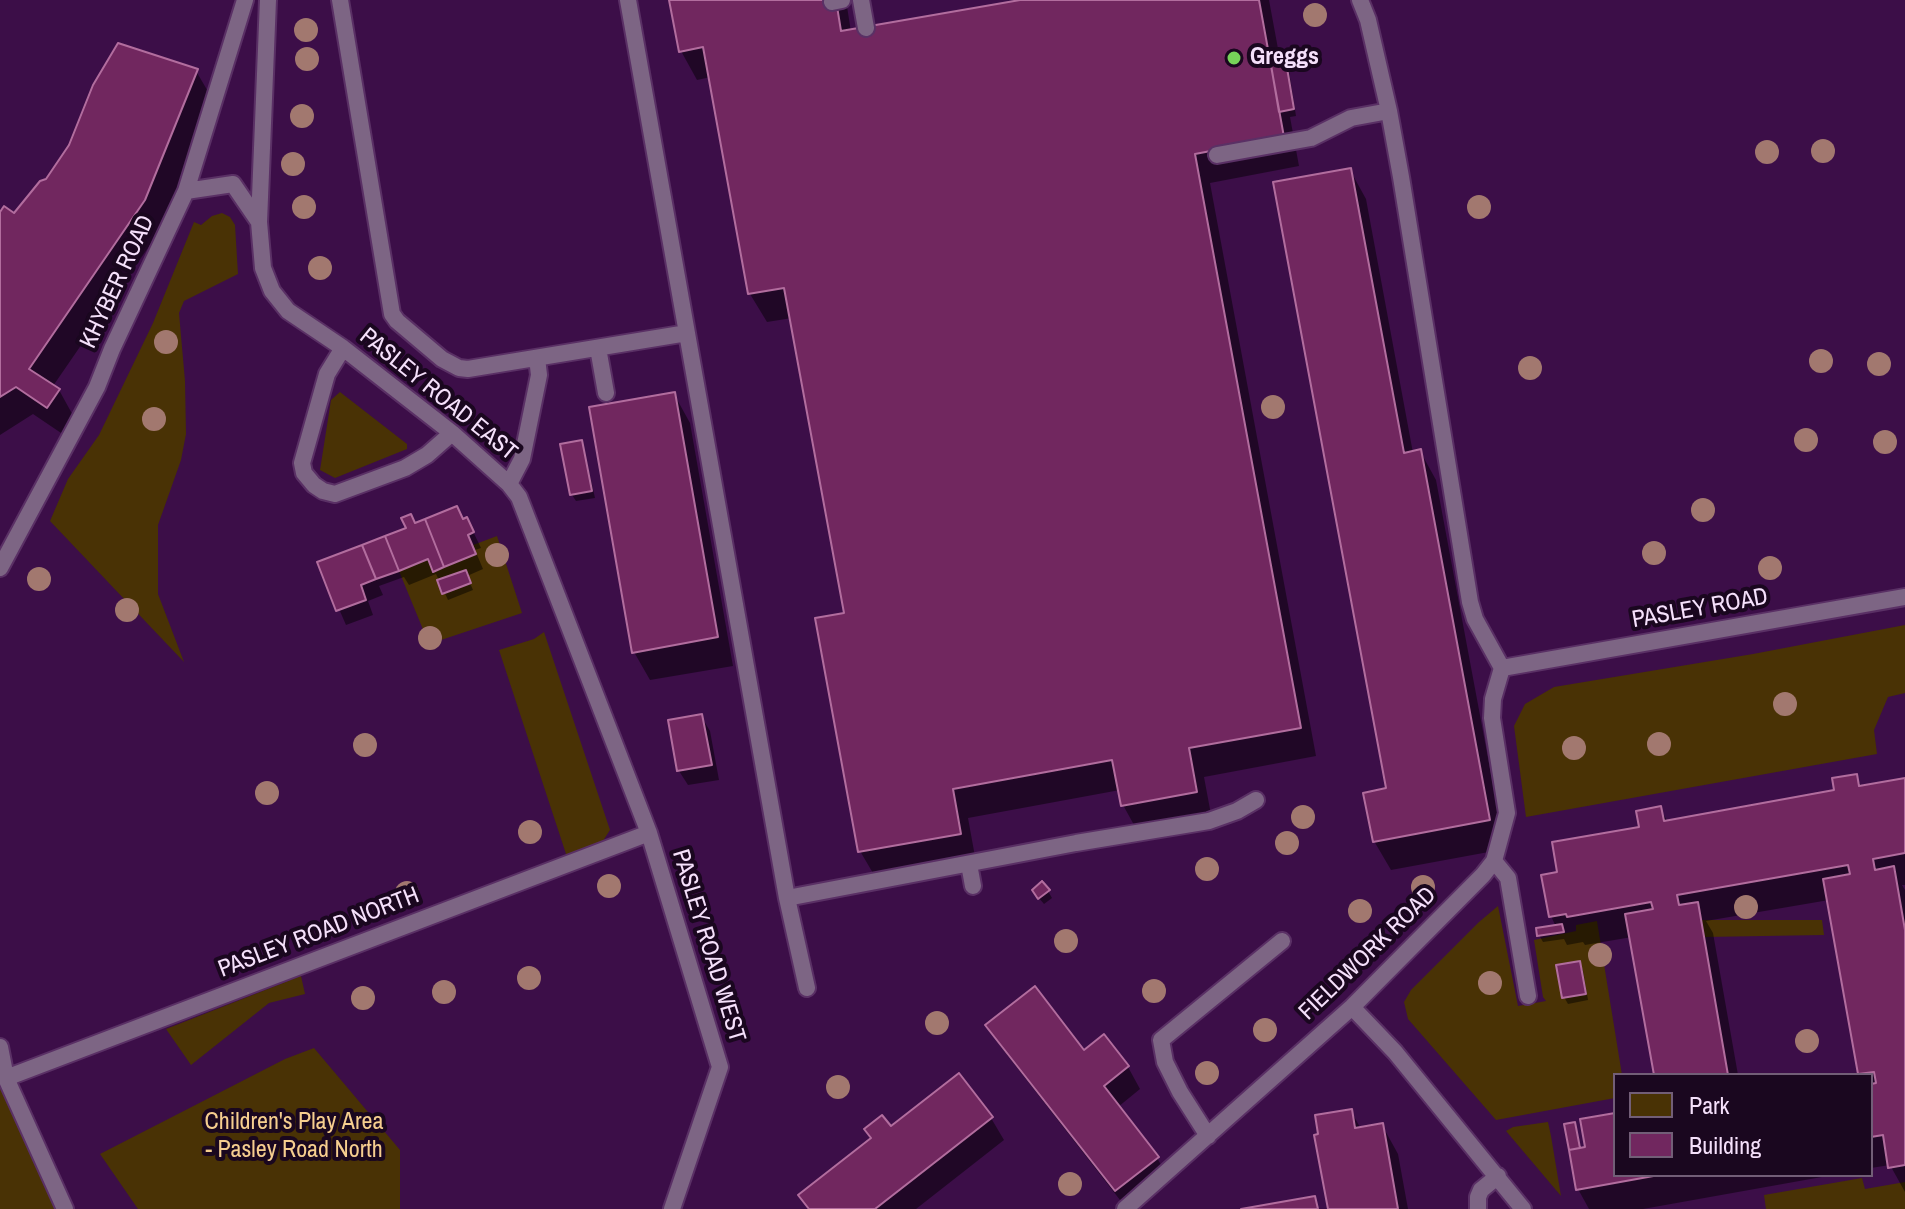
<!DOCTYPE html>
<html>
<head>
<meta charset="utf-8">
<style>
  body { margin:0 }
  #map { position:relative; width:1905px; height:1209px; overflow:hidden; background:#3c0e48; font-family:"Archivo Narrow",sans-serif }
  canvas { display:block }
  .legend { position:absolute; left:1613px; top:1073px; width:260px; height:104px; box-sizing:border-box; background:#1a071f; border:2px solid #725e77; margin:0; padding:10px 14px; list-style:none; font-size:24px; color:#f5e0fb }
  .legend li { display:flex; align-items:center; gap:16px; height:40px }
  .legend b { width:40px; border:2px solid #725e77 }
</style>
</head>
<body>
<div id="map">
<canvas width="1905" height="1209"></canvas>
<ul class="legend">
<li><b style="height:22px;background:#493205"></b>Park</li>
<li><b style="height:22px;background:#71275f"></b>Building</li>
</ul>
</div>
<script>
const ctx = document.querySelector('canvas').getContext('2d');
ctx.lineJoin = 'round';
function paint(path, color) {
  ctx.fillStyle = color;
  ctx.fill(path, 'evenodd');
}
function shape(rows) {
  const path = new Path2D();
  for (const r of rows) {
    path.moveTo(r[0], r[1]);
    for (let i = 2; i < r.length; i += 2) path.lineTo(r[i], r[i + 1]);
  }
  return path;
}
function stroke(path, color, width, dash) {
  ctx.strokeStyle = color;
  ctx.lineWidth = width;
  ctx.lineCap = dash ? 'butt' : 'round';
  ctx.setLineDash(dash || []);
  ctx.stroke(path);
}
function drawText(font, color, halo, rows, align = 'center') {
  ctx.font = font + ' "Archivo Narrow",sans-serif';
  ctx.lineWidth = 8;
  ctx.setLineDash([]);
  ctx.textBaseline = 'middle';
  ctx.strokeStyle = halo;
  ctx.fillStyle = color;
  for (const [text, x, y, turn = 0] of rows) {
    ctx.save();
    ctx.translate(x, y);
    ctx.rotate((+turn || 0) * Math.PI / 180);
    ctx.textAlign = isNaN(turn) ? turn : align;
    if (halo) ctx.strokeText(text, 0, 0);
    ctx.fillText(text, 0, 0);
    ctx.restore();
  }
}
const green = shape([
  [222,213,230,217,235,225,238,274,184,301,179,313,185,381,186,434,181,460,158,525,158,594,184,662,50,521,68,479,99,435,153,323,194,222,201,225,212,216],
  [340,392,407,444,407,449,335,478,320,470,331,400],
  [497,536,522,613,429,644,399,571,428,559,434,572,476,554,473,545],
  [1905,625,1905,693,1888,697,1874,730,1877,754,1526,817,1514,726,1525,704,1554,687,1753,654],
  [544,632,610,830,601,844,567,857,499,650,534,639],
  [1498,906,1518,1006,1546,1001,1543,997,1534,940,1576,931,1576,925,1597,921,1622,1075,1615,1075,1615,1098,1496,1120,1408,1019,1404,1002,1411,990,1479,922],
  [1701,920,1822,920,1824,935,1704,937],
  [301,976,305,994,269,1003,191,1065,166,1029],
  [314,1048,400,1150,400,1209,138,1209,100,1154,285,1059],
  [0,1088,60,1209,0,1209],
  [1548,1122,1551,1136,1561,1196,1506,1131,1513,1127],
  [1862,1178,1865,1189,1905,1182,1905,1209,1766,1209,1764,1195]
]);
const shadow = shape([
  [671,0,846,0,851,32,1032,0,1269,0,1281,65,1285,64,1289,71,1296,116,1290,117,1299,166,1210,183,1316,756,1204,777,1212,820,1139,834,1123,805,1120,790,968,818,976,862,877,880,860,851,846,615,792,318,767,322,750,294,711,77,697,80,681,51],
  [196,71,213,100,161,229,53,386,59,390,75,419,64,435,33,414,0,435,0,215,14,215,47,181],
  [1350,170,1366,199,1413,453,1420,451,1436,480,1505,849,1391,870,1374,841,1389,790],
  [674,394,690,423,733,666,650,680,634,652],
  [581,442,584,449,595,498,576,501,572,495],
  [467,519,481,548,475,550,483,569,467,576,473,590,448,600,436,574,409,585,404,577,379,586,383,595,368,601,373,615,346,625,319,563,415,525],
  [701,716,710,731,719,780,688,785,679,771],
  [1855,776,1862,787,1905,780,1905,885,1902,885,1905,890,1905,1192,1890,1165,1871,1168,1871,1075,1860,1073,1829,900,1706,921,1713,933,1738,1075,1656,1075,1632,937,1585,945,1583,942,1567,945,1564,939,1543,942,1539,935,1556,927,1551,916,1560,874,1641,828,1660,809,1668,822,1836,792],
  [1048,891,1052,898,1044,904,1038,897],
  [1579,964,1583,970,1588,1000,1568,1004,1564,997],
  [988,1025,1084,1053,1104,1036,1128,1067,1140,1089,1118,1107,1157,1158,1170,1180,1133,1209,1127,1209,1001,1047],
  [1351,1111,1361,1129,1382,1125,1398,1154,1408,1209,1330,1209],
  [1615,1115,1615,1175,1833,1175,1643,1209,1589,1209,1578,1189,1574,1124,1582,1150,1587,1149],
  [991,1118,1004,1140,916,1209,808,1209,801,1196,872,1140,866,1130]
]);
const building = shape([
  [669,0,836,0,841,31,1020,0,1259,0,1284,137,1195,154,1301,728,1189,748,1197,792,1121,806,1112,760,953,789,961,834,858,852,815,618,844,613,784,288,748,294,703,47,679,52,669,0],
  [118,43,198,69,145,200,29,369,60,389,47,408,16,387,0,397,0,212,4,206,14,213,40,181,46,179,69,145,93,85,118,43],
  [1286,62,1294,109,1279,112,1271,65,1286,62],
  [1351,168,1404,453,1421,449,1490,820,1373,842,1363,793,1386,788,1273,182,1351,168],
  [675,392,718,637,632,653,589,407,675,392],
  [582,440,592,491,570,495,560,444,582,440],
  [457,506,463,519,467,517,474,532,468,535,476,554,444,567,425,519,457,506],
  [411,514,415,523,425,519,444,567,433,572,428,559,399,571,385,536,406,528,401,518,411,514],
  [385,536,399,571,376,579,362,545,385,536],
  [362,545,376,579,361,585,366,600,336,611,317,562,362,545],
  [466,570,471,583,442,594,437,580,466,570],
  [702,714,712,765,677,771,668,720,702,714],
  [1857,774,1859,786,1905,778,1905,853,1873,859,1875,870,1894,866,1905,930,1905,1165,1888,1168,1883,1135,1871,1137,1871,1084,1876,1083,1874,1072,1858,1074,1823,879,1850,874,1848,865,1677,895,1679,905,1698,902,1728,1075,1654,1075,1625,914,1653,909,1651,902,1567,917,1566,914,1549,917,1541,875,1557,872,1552,842,1639,827,1636,811,1661,806,1664,821,1834,790,1832,778,1857,774],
  [1042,881,1050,890,1038,899,1032,890,1042,881],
  [1562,924,1564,932,1537,936,1536,928,1562,924],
  [1580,961,1586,994,1562,998,1556,965,1580,961],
  [1035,986,1084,1050,1104,1034,1129,1066,1104,1086,1159,1157,1115,1191,985,1025,1035,986],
  [959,1073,993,1117,875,1209,809,1209,798,1195,871,1138,864,1129,882,1115,891,1126,959,1073],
  [1352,1109,1355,1128,1383,1123,1398,1209,1328,1209,1314,1135,1318,1134,1315,1115,1352,1109],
  [1615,1113,1615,1175,1659,1175,1576,1190,1569,1150,1585,1147,1580,1119,1615,1113],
  [1575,1122,1580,1148,1569,1150,1564,1124,1575,1122],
  [1315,1196,1318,1209,1241,1209,1315,1196]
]);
const lane = shape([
  [268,0,259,222,263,268,272,291,288,311,343,348,452,433,509,484,519,497,649,833,720,1067,672,1209],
  [340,0,392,314,397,321,442,359,459,368,468,369,687,333],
  [628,0,787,898,1076,843,1209,821,1237,811,1256,800],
  [861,0,866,28],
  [1360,0,1368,20,1389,111,1401,177,1470,602,1475,619,1502,668],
  [832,2,842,0],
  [1217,155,1311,138,1351,118,1389,111],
  [186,191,233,184,259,222],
  [343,348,327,374,302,463,304,473,314,485,323,491,335,494,405,468,427,455,452,433],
  [598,348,606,393],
  [509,484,522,459,539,375,537,358],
  [0,568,97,387,112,349,186,191,245,0],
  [1502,668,1905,597],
  [1494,861,1508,878,1528,996],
  [969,864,973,886],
  [787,898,807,988],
  [1352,1007,1395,1052,1523,1209],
  [0,1047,6,1078,65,1209],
  [6,1078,649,833],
  [1208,1136,1180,1092,1165,1062,1161,1040,1282,941],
  [1125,1209,1352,1007,1483,875,1494,861,1507,813,1492,718,1493,699,1502,668],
  [1478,1209,1478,1197,1481,1190,1498,1176]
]);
const trees = [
  [1315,15],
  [306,30],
  [307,59],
  [302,116],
  [1823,151],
  [1767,152],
  [293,164],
  [304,207],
  [1479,207],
  [320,268],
  [166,342],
  [1821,361],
  [1879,364],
  [1530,368],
  [1273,407],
  [154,419],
  [1806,440],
  [1885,442],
  [1703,510],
  [1654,553],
  [497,555],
  [1770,568],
  [39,579],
  [127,610],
  [430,638],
  [1785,704],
  [1659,744],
  [365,745],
  [1574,748],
  [267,793],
  [1303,817],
  [530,832],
  [1287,843],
  [1207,869],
  [609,886],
  [1423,887],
  [407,893],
  [1746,907],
  [1360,911],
  [1066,941],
  [1600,955],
  [529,978],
  [1490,983],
  [1154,991],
  [444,992],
  [363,998],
  [937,1023],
  [1265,1030],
  [1807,1041],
  [1207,1073],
  [838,1087],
  [1070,1184]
];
const markers = [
  [1234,58,8,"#77d259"]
];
const poiNames = [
  ["Greggs",1250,58]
];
const streetNames = [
  ["KHYBER ROAD",118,282,-65],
  ["PASLEY ROAD EAST",438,395,39],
  ["PASLEY ROAD",1700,609,-10],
  ["PASLEY ROAD NORTH",319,933,-21],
  ["PASLEY ROAD WEST",708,946,73],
  ["FIELDWORK ROAD",1368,954,-44]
];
const parkNames = [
  ["Children's Play Area",294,1123],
  ["- Pasley Road North",294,1151]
];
paint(green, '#493205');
paint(shadow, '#0007');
paint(building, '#71275f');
stroke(building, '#b26d9e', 2);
stroke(lane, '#5a3065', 20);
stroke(lane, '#7d6584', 16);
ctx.fillStyle = '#a2786f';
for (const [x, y] of trees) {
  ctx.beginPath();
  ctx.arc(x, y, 12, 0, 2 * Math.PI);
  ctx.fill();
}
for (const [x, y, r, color] of markers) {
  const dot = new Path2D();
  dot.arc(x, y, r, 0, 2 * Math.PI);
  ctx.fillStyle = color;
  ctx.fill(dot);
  stroke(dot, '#1a071f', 3);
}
drawText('bold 24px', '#f5e0fb', '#1a071f', poiNames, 'left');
drawText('24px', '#f5e0fb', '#1a071f', streetNames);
drawText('24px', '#f6ce8f', '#1a071f', parkNames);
</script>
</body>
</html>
